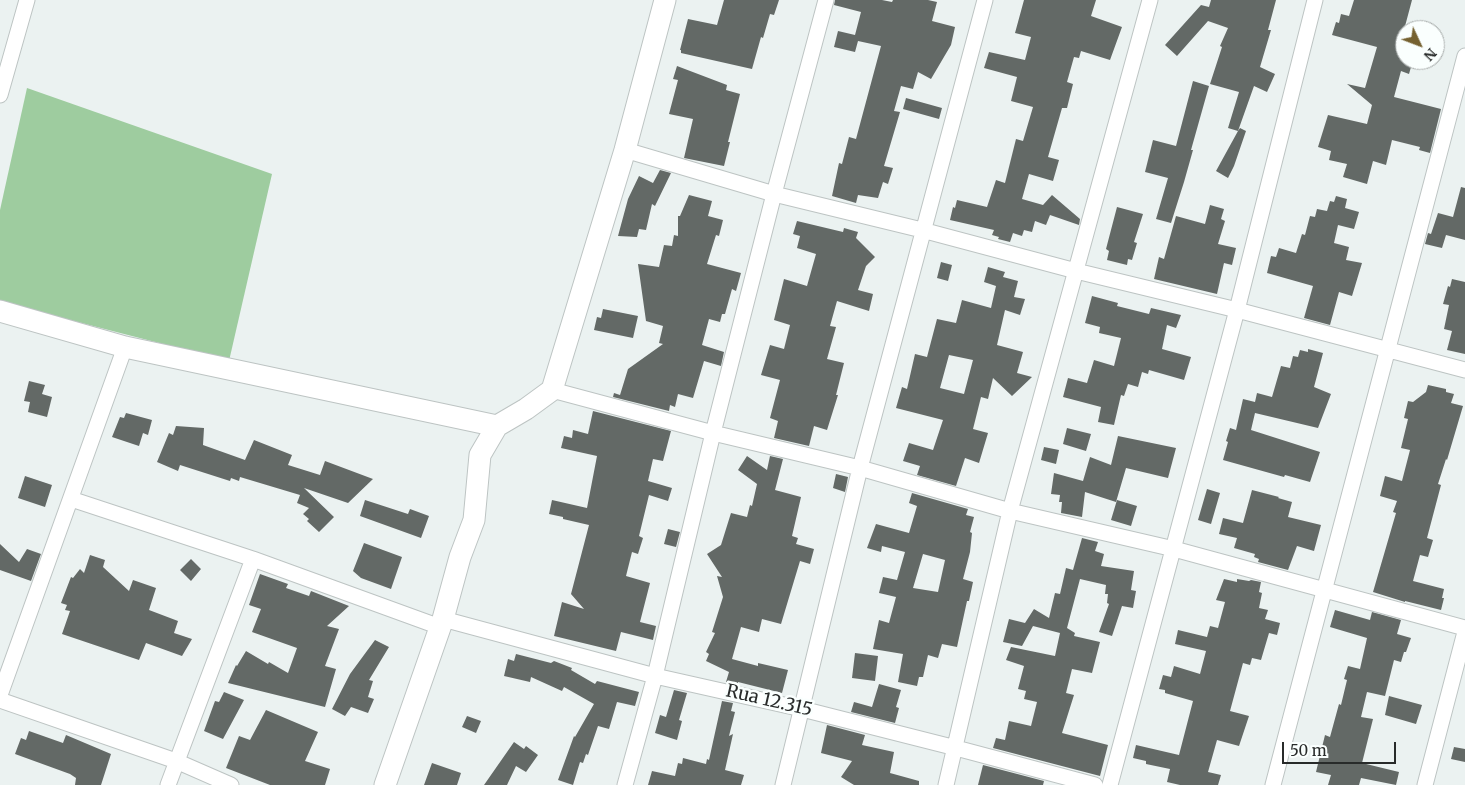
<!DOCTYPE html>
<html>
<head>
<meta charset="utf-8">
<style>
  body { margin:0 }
  #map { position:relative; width:1465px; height:785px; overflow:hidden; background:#ebf2f1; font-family:Merriweather,serif }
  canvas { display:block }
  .north { position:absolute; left:1395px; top:20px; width:50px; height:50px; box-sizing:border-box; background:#fafffe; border:1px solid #a6aaa9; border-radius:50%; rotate:133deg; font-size:14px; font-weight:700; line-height:20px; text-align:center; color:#282b2a }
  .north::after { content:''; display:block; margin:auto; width:18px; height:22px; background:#756130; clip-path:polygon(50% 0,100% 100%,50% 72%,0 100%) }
  .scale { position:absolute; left:1282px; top:742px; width:114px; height:22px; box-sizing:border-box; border:2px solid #282b2a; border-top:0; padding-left:6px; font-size:15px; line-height:18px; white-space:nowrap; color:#282b2a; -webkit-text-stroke:4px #fafffe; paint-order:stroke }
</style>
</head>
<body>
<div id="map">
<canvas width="1465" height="785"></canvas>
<div class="north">N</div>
<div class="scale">50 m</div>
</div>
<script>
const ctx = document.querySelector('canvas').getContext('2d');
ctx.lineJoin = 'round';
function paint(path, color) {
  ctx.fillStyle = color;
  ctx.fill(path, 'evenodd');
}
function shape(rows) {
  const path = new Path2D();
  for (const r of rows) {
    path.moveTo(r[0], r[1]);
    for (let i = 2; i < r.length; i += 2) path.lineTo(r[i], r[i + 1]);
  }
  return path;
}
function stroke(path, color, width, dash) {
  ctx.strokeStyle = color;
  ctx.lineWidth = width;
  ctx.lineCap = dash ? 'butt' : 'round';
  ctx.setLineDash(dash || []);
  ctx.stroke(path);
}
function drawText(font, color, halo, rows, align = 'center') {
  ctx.font = font + ' Merriweather,serif';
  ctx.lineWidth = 5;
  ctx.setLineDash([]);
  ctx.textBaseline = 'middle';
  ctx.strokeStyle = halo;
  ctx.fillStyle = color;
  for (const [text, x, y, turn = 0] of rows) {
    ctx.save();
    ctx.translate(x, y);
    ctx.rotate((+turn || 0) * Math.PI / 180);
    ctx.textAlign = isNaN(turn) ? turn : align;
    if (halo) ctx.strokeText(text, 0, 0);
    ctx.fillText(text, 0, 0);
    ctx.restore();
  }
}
const green = shape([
  [27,88,272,174,229,361,0,302,0,210]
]);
const building = shape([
  [724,0,779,0,774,15,770,14,763,38,761,37,752,69,681,53,681,50,680,50,688,19,717,25],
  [835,0,882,0,892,2,893,0,928,0,937,2,932,21,955,27,951,45,931,79,918,72,913,89,901,86,894,111,900,112,884,166,893,168,888,184,883,182,878,198,858,195,856,203,832,196,839,163,842,164,849,137,856,139,881,46,858,41,855,52,834,47,838,31,855,35,861,12,834,5],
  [1024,0,1096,0,1091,16,1122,27,1110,60,1081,51,1079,58,1074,57,1067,82,1073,84,1067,108,1062,108,1048,157,1059,160,1053,181,1029,174,1022,199,1043,205,1052,195,1080,219,1079,225,1050,215,1046,225,1035,221,1032,232,1024,230,1022,236,1013,233,1010,242,998,239,999,237,992,235,994,230,950,220,953,207,955,208,957,200,987,207,996,180,1005,183,1016,139,1023,141,1033,107,1011,101,1017,77,984,68,989,52,1025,60,1031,37,1015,33],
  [1211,0,1276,0,1268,30,1271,30,1260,67,1275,74,1267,92,1254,86,1238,131,1240,128,1246,131,1234,166,1228,178,1216,171,1238,131,1228,128,1239,92,1210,84,1222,47,1220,46,1228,28,1208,21,1177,56,1165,45,1201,5,1209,7],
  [1354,0,1412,0,1404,30,1405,60,1413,60,1409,74,1401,71,1394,97,1441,109,1430,153,1419,150,1420,147,1392,140,1386,165,1373,161,1367,184,1343,177,1347,164,1329,160,1331,151,1318,147,1328,115,1367,124,1372,105,1347,84,1365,88,1377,47,1332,35,1336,22,1339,23,1341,14,1349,16],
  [677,66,727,85,726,90,740,94,728,142,730,142,724,166,684,158,693,119,669,114,678,80,673,79],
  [1193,81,1209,86,1191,150,1193,150,1184,182,1171,223,1156,219,1168,178,1145,172,1153,140,1176,146],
  [906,98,942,108,939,119,903,109],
  [660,170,671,173,655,206,652,204,646,230,639,229,637,237,618,236,628,199,639,176,653,183],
  [1461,187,1465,188,1465,240,1446,235,1442,248,1425,244,1428,233,1431,234,1438,213,1453,217],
  [689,195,712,201,708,216,723,220,719,236,716,235,707,264,741,273,736,291,732,289,725,314,722,314,720,322,709,319,702,345,724,352,721,366,704,361,693,398,678,394,675,407,670,405,669,411,613,397,614,393,620,395,628,369,663,344,659,343,663,326,646,321,638,264,659,267,664,245,672,246,674,235,678,236,678,216,680,216],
  [1336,196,1347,199,1345,208,1359,212,1354,229,1338,225,1334,243,1349,247,1346,260,1362,263,1352,296,1339,292,1330,325,1304,318,1313,286,1267,273,1271,256,1276,257,1279,248,1296,253,1302,234,1305,235,1310,216,1315,217,1317,209,1327,211,1330,201,1334,202],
  [1210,205,1224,209,1221,219,1225,221,1218,244,1236,248,1232,265,1224,263,1217,294,1154,279,1159,257,1164,259,1176,216,1205,224],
  [1117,207,1143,214,1134,242,1137,243,1132,260,1128,259,1127,265,1107,260,1109,251,1106,249],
  [797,221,843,232,844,228,858,232,856,238,875,257,866,266,858,290,873,294,869,311,837,301,830,326,836,327,827,359,844,363,836,395,838,395,827,430,814,426,809,446,774,438,778,421,770,418,780,380,761,375,770,345,784,349,790,325,774,320,784,279,807,286,816,254,797,248,800,236,793,234],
  [941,262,952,265,948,281,937,278],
  [988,267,1005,272,1003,277,1018,281,1014,297,1025,299,1020,315,1005,310,997,345,1023,352,1017,373,1032,377,1012,396,993,378,988,399,981,397,973,429,988,433,979,463,965,458,956,486,917,475,920,466,903,461,909,443,933,450,943,420,896,408,902,387,907,389,915,354,927,357,937,319,956,323,962,300,991,308,996,286,984,282],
  [949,355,973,360,964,394,940,388],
  [1452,279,1465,282,1465,354,1447,350,1452,331,1444,329,1449,305,1443,304,1448,286,1450,287],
  [1092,296,1118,303,1117,306,1149,314,1151,308,1181,315,1176,328,1167,325,1162,349,1191,357,1184,380,1149,370,1148,374,1142,372,1138,387,1128,384,1124,396,1121,395,1114,425,1098,422,1101,407,1063,397,1068,378,1087,383,1094,360,1114,366,1121,338,1099,333,1100,327,1085,323],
  [603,309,638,316,633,338,594,330,597,317,601,318],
  [1308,349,1323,353,1314,387,1331,394,1318,428,1255,413,1251,430,1320,452,1310,482,1285,475,1284,477,1223,460,1228,442,1226,441,1230,428,1236,430,1243,399,1255,402,1257,393,1272,397,1281,366,1290,368,1293,356,1298,357,1300,350,1308,352],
  [29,381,45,385,42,394,52,397,47,417,28,412,30,402,24,401],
  [1428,385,1446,389,1446,392,1454,394,1451,403,1463,406,1447,460,1446,459,1438,484,1441,485,1427,538,1433,540,1428,557,1420,555,1413,581,1444,589,1442,598,1444,598,1441,610,1405,601,1405,602,1373,592,1396,513,1393,512,1397,501,1380,496,1385,476,1402,481,1410,450,1401,448,1408,419,1404,418,1408,401,1413,402,1426,392],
  [593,411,671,431,663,461,653,459,648,481,672,488,668,501,649,495,639,536,643,538,638,554,632,552,626,576,650,583,640,622,656,626,653,640,621,632,616,651,554,636,562,602,584,609,571,594,589,525,563,519,563,517,549,514,552,500,587,508,597,456,561,448,564,436,572,438,573,430,588,434],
  [126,413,152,420,148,435,143,433,139,446,112,437,120,417,124,418],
  [176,426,204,428,203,445,245,460,254,440,292,455,288,465,320,475,325,461,373,479,348,503,304,488,334,517,319,532,307,521,309,519,303,514,309,508,297,503,300,495,240,477,239,481,231,478,230,481,180,465,178,471,157,462,169,433,173,435],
  [1067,428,1091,434,1086,451,1063,444],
  [1118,436,1176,448,1168,478,1126,468,1116,502,1085,492,1082,517,1061,513,1062,502,1059,502,1060,495,1051,494,1054,473,1083,481,1090,457,1111,465],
  [1044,447,1059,450,1056,464,1041,460],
  [747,456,767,470,770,456,783,459,775,490,801,497,792,536,798,538,796,544,814,549,810,564,800,561,781,624,762,619,759,632,741,627,732,659,758,666,758,663,788,670,782,693,738,682,738,685,726,682,729,672,706,661,709,654,706,652,715,633,712,632,723,597,717,576,722,577,707,554,721,545,731,513,747,517,750,505,752,506,757,484,738,470],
  [836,474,848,477,845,492,833,488],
  [25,476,52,485,45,507,18,498],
  [1207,489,1220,493,1211,524,1198,520],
  [1252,490,1279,497,1278,498,1292,502,1288,517,1321,525,1314,551,1297,546,1288,570,1258,562,1259,559,1254,557,1255,554,1234,548,1237,538,1219,534,1223,518,1243,523],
  [912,493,968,509,966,515,974,517,970,532,972,533,970,552,963,579,973,582,969,601,967,601,957,647,942,644,938,658,928,655,923,677,919,677,917,686,898,682,903,654,873,649,879,620,889,623,896,597,879,593,883,577,897,580,905,552,882,546,881,552,867,548,876,524,909,533,917,506,909,503],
  [923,554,945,560,938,592,913,588],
  [365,500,408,514,410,509,429,516,421,538,360,516],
  [1117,500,1137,506,1131,526,1111,520],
  [668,529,680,532,676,547,664,544],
  [1082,538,1098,542,1095,551,1104,554,1101,566,1134,571,1131,590,1136,591,1133,608,1122,606,1112,636,1099,632,1109,604,1107,603,1108,594,1105,594,1106,585,1080,579,1067,628,1075,633,1074,636,1100,642,1092,673,1072,669,1066,693,1074,695,1062,733,1108,745,1100,776,993,748,996,738,1005,740,1009,721,1031,726,1037,702,1024,699,1026,691,1018,689,1024,666,1006,660,1011,647,1055,656,1060,633,1033,626,1022,646,1003,642,1009,619,1025,623,1034,609,1049,618,1055,593,1060,594,1066,568,1073,570],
  [364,543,402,557,391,589,361,578,353,571],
  [0,544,19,562,27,549,41,554,31,581,0,570],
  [90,555,105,560,103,567,129,591,133,580,156,588,149,610,178,621,174,633,192,639,182,656,146,643,139,660,62,634,70,611,65,610,67,605,61,603,71,577,73,578,80,569,84,573],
  [191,559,201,569,191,581,180,570],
  [260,574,288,584,286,588,309,596,311,591,349,606,327,626,339,629,325,666,336,669,325,707,228,683,236,665,237,666,246,651,268,664,269,662,288,673,297,648,252,632,261,609,249,605],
  [1224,579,1237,582,1237,579,1249,581,1251,580,1261,582,1259,592,1262,593,1259,608,1268,610,1265,619,1280,623,1277,635,1269,633,1261,660,1252,658,1250,665,1243,663,1230,711,1249,716,1239,746,1217,740,1208,772,1221,775,1218,785,1180,785,1167,782,1170,769,1146,764,1146,761,1133,758,1136,745,1179,755,1193,701,1165,693,1165,690,1159,689,1163,675,1171,677,1174,666,1200,674,1206,651,1175,644,1178,630,1207,637,1210,626,1218,628,1225,602,1216,600],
  [1335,610,1370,620,1372,612,1401,620,1397,634,1411,638,1406,652,1404,652,1401,662,1394,660,1385,696,1367,692,1361,717,1373,719,1362,763,1399,772,1396,785,1361,778,1359,785,1328,785,1331,775,1316,772,1325,735,1330,737,1339,704,1341,705,1347,680,1344,679,1348,666,1360,669,1367,638,1330,627],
  [375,640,389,647,369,680,373,681,368,697,374,699,368,713,351,707,345,716,332,709,350,674],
  [855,653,878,656,875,681,852,678],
  [516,654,551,663,554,661,572,668,571,670,595,684,597,681,639,692,635,706,617,702,609,729,598,726,588,755,586,754,583,763,580,762,573,785,558,780,574,736,575,737,594,704,564,687,562,691,531,677,530,682,504,676,508,659,514,661],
  [879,684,901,690,896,707,899,708,895,723,851,712,854,702,872,707],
  [674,690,687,693,679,720,682,721,677,740,655,733,660,715,666,717],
  [224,692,244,700,223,739,204,731,215,701,219,702],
  [1389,696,1422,705,1416,724,1385,715],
  [722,701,733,703,731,711,735,712,729,736,733,734,725,770,744,775,741,785,648,785,652,771,675,776,678,763,682,764,683,758,706,764,707,759,709,760],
  [266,710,318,732,305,761,330,769,325,785,270,785,226,768,239,736,250,740],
  [467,716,481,721,476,733,462,727],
  [827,725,865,735,862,745,894,752,890,773,919,781,919,785,854,785,841,777,852,761,821,753],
  [29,731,63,743,66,735,111,754,101,785,75,785,76,778,70,774,15,754,21,738,26,740],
  [514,742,524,749,526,746,538,755,526,772,516,766,507,785,484,785],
  [1454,747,1465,749,1465,762,1451,759],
  [432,763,461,773,457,785,424,785],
  [983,765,1044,781,1043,785,978,785]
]);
const street = shape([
  [0,95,27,0],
  [625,150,774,194,922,230,1076,271,1237,310,1465,370],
  [552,390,713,433,860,468,1010,511,1174,549,1465,628],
  [71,499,253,559,440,627],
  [443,619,655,676,802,709,956,748,1095,785],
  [0,695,125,347],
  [0,700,176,761,231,785],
  [168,785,253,559],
  [625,785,655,676,713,433,774,194,826,0],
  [783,785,860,468,985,0],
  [946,785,1010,511,1150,0],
  [1110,785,1237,310,1315,0],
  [1273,785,1465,56],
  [1425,785,1465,632]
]);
const secondary = shape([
  [0,311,125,347,497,426],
  [385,785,443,619,460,557,474,520,480,455,497,426,526,409,552,390,625,150,665,0]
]);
const streetNames = [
  ["Rua 12.315",769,701,13]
];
paint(green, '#9ecc9f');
paint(building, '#636966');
stroke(street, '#bdc4c3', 17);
stroke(secondary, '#bdc4c3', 23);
stroke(street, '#fff', 15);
stroke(secondary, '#fff', 21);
drawText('18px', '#282b2a', '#fafffe', streetNames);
</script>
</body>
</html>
